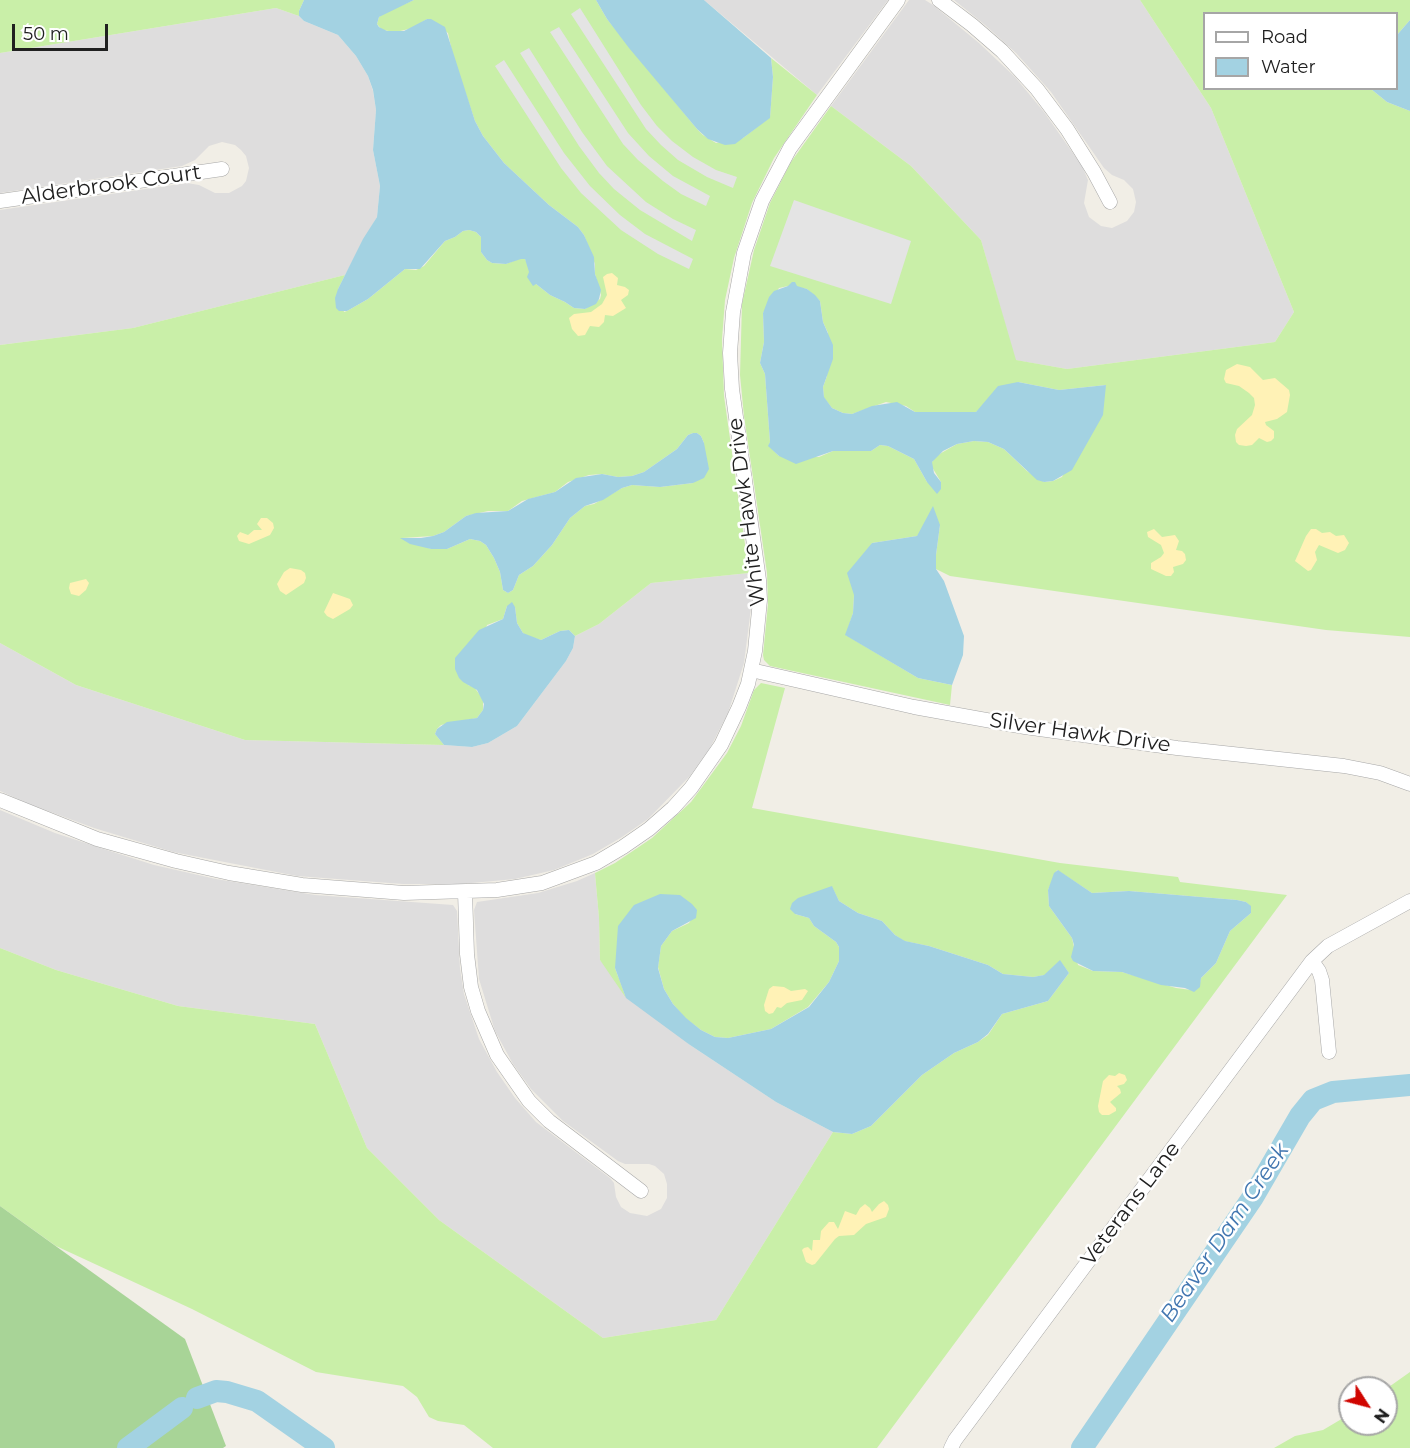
<!DOCTYPE html>
<html>
<head>
<meta charset="utf-8">
<style>
  body { margin:0 }
  #map { position:relative; width:1410px; height:1448px; overflow:hidden; background:#f1eee6; font-family:Montserrat,sans-serif }
  canvas { display:block }
  .legend { position:absolute; left:1203px; top:12px; width:195px; height:78px; box-sizing:border-box; background:#fff; border:2px solid #a6a6a6; margin:0; padding:8px 10px; list-style:none; font-size:18px; color:#202020 }
  .legend li { display:flex; align-items:center; gap:12px; height:30px }
  .legend b { width:30px; border:2px solid #a6a6a6 }
  .north { position:absolute; left:1338px; top:1376px; width:60px; height:60px; box-sizing:border-box; background:#fff; border:2px solid #a6a6a6; border-radius:50%; rotate:126deg; font-size:16px; font-weight:700; line-height:24px; text-align:center; color:#202020 }
  .north::after { content:''; display:block; margin:auto; width:21px; height:27px; background:#d00500; clip-path:polygon(50% 0,100% 100%,50% 72%,0 100%) }
  .scale { position:absolute; left:12px; top:24px; width:96px; height:27px; box-sizing:border-box; border:3px solid #202020; border-top:0; padding-left:8px; font-size:18px; line-height:21px; white-space:nowrap; color:#202020; -webkit-text-stroke:4px #fff; paint-order:stroke }
</style>
</head>
<body>
<div id="map">
<canvas width="1410" height="1448"></canvas>
<ul class="legend">
<li><b style="height:8px;background:#fff"></b>Road</li>
<li><b style="height:16px;background:#a3d2e2"></b>Water</li>
</ul>
<div class="north">N</div>
<div class="scale">50 m</div>
</div>
<script>
const ctx = document.querySelector('canvas').getContext('2d');
ctx.lineJoin = 'round';
function paint(path, color) {
  ctx.fillStyle = color;
  ctx.fill(path, 'evenodd');
}
function shape(rows) {
  const path = new Path2D();
  for (const r of rows) {
    path.moveTo(r[0], r[1]);
    for (let i = 2; i < r.length; i += 2) path.lineTo(r[i], r[i + 1]);
  }
  return path;
}
function stroke(path, color, width, dash) {
  ctx.strokeStyle = color;
  ctx.lineWidth = width;
  ctx.lineCap = dash ? 'butt' : 'round';
  ctx.setLineDash(dash || []);
  ctx.stroke(path);
}
function drawText(font, color, halo, rows, align = 'center') {
  ctx.font = font + ' Montserrat,sans-serif';
  ctx.lineWidth = 5;
  ctx.setLineDash([]);
  ctx.textBaseline = 'middle';
  ctx.strokeStyle = halo;
  ctx.fillStyle = color;
  for (const [text, x, y, turn = 0] of rows) {
    ctx.save();
    ctx.translate(x, y);
    ctx.rotate((+turn || 0) * Math.PI / 180);
    ctx.textAlign = isNaN(turn) ? turn : align;
    if (halo) ctx.strokeText(text, 0, 0);
    ctx.fillText(text, 0, 0);
    ctx.restore();
  }
}
const residential = shape([
  [704,0,888,0,817,95],
  [909,0,925,0,933,5,979,43,1015,77,1044,112,1082,166,1088,180,1084,203,1089,217,1101,226,1112,228,1127,221,1134,212,1136,202,1133,189,1124,180,1112,175,1104,168,1051,92,1016,53,985,25,954,0,1140,0,1211,108,1294,312,1275,342,1067,369,1015,360,981,240,911,166,831,106],
  [276,8,299,16,304,21,338,35,356,56,368,76,373,91,376,110,373,150,380,186,377,217,345,275,133,328,0,345,0,210,187,183,199,185,215,193,229,193,242,186,246,181,249,168,246,156,241,150,235,145,222,142,209,146,195,160,182,166,0,193,0,53],
  [749,573,752,600,744,663,728,713,710,748,690,776,648,819,622,837,593,854,554,870,515,879,461,884,403,884,297,876,173,852,94,828,29,804,0,791,0,643,76,685,245,740,444,745,472,747,488,743,517,726,566,661,573,648,575,636,599,624,651,583],
  [0,810,55,833,110,851,154,865,216,879,315,895,453,905,457,911,460,969,464,994,479,1039,497,1072,515,1098,536,1122,610,1178,614,1183,616,1197,621,1207,630,1213,647,1216,661,1209,667,1198,667,1184,664,1174,655,1166,649,1164,625,1164,618,1161,563,1121,531,1089,513,1064,495,1031,479,979,474,910,477,902,538,893,577,881,595,873,599,918,600,960,690,1045,776,1102,833,1132,716,1320,603,1338,439,1220,367,1148,315,1024,178,1006,56,970,0,948]
]);
const grass = shape([
  [0,0,304,0,299,11,299,16,276,8,0,53],
  [414,0,596,0,607,19,697,129,703,135,716,143,743,138,770,117,773,77,771,58,817,95,774,158,752,203,734,258,725,300,722,339,724,396,749,573,651,583,599,624,575,636,569,630,560,631,541,640,527,636,523,633,517,623,515,607,507,606,503,619,487,625,468,685,474,687,483,699,483,710,477,718,441,725,437,729,435,734,444,745,245,740,76,685,0,643,0,345,133,328,345,275,338,289,344,312,347,311,368,299,405,269,416,270,424,266,445,241,455,237,463,231,469,230,476,232,481,237,481,252,487,260,492,263,506,264,521,258,525,259,536,284,550,295,565,302,574,308,585,309,600,299,601,295,595,274,595,264,584,235,578,227,549,205,504,163,483,136,475,121,453,56,448,33,427,19,413,28,396,32,382,30,377,24,379,17,384,13],
  [693,433,697,433,701,436,704,443,693,483,660,487,632,485,622,488,594,504,585,506,570,518,552,545,533,566,519,575,513,590,508,593,503,590,500,572,494,558,486,545,480,541,470,539,447,549,431,549,402,538,433,536,444,532,466,516,488,511,508,511,522,501,555,492,568,482,589,475,602,474,618,477,632,476,644,472,677,449,688,435],
  [1140,0,1410,0,1410,20,1397,35,1396,14,1204,14,1204,88,1371,89,1387,102,1410,111,1410,637,1326,630,950,576,936,569,936,555,940,525,917,536,872,543,854,595,853,613,846,635,918,678,952,685,950,705,770,666,764,660,763,655,768,604,767,573,744,416,740,375,742,304,754,250,770,203,791,162,831,106,911,166,981,240,1016,360,1067,369,1275,342,1294,312,1211,108],
  [788,286,807,289,820,301,823,322,828,333,827,376,823,387,824,398,832,408,843,413,852,414,886,402,906,406,915,412,976,412,1018,382,1059,390,1106,385,1062,477,1053,481,1044,482,1027,471,1004,449,988,442,974,441,957,444,936,456,932,462,932,467,941,482,927,482,914,459,888,446,880,445,871,451,833,451,819,457,779,456,769,446,770,442,765,374,760,363,764,342,763,313,779,288],
  [761,683,785,688,752,808,1060,863,1178,877,1180,882,1287,895,877,1448,493,1448,464,1425,438,1421,429,1417,417,1397,403,1386,316,1372,192,1309,56,1246,0,1206,0,948,56,970,178,1006,315,1024,367,1148,439,1220,603,1338,716,1320,833,1132,852,1134,871,1126,922,1075,954,1053,978,1042,988,1035,1002,1014,1048,1001,1069,973,1060,961,1045,975,1033,977,1003,974,988,965,929,946,904,941,895,935,882,921,858,913,839,901,832,887,795,914,809,918,814,926,836,942,839,947,839,961,829,982,808,1007,771,1029,728,1038,715,1037,701,1030,685,1018,673,1004,664,989,658,967,661,946,672,931,689,923,697,910,615,968,626,998,600,960,599,918,595,873,615,863,652,838,691,802,727,753,741,726,754,690],
  [1057,870,1092,893,1129,891,1237,900,1246,902,1251,907,1251,913,1230,931,1216,963,1201,978,1200,983,1191,990,1176,988,1122,972,1093,971,1078,965,1072,938,1049,906,1048,890],
  [1410,1372,1410,1448,1274,1448,1295,1436,1323,1430,1350,1414,1350,1424,1386,1424,1386,1389]
]);
const forest = shape([
  [0,1206,185,1339,226,1446,223,1448,0,1448]
]);
const sand = shape([
  [612,273,618,278,617,285,625,287,629,290,628,295,621,300,626,308,613,316,605,315,604,322,599,327,590,326,585,335,578,336,572,329,569,318,574,314,591,312,602,304,607,295,603,277,607,274],
  [1237,364,1250,367,1263,380,1275,378,1289,390,1290,395,1287,412,1277,419,1265,422,1266,425,1274,431,1274,438,1271,441,1267,442,1259,438,1252,445,1246,446,1239,445,1236,442,1235,435,1237,429,1252,415,1255,405,1254,398,1249,393,1239,386,1226,383,1224,379,1226,370],
  [261,518,267,518,273,523,274,528,270,535,249,544,239,541,237,536,240,532,248,535,254,530,262,530,257,524],
  [1154,529,1162,537,1175,535,1179,541,1176,550,1182,551,1185,554,1186,560,1183,564,1173,567,1174,572,1171,576,1166,576,1151,569,1151,563,1161,557,1164,553,1161,545,1148,537,1147,532],
  [1311,529,1316,529,1322,533,1330,532,1336,536,1344,535,1349,543,1345,550,1338,553,1319,545,1315,552,1317,560,1311,570,1308,571,1295,561,1306,536],
  [290,568,301,570,305,573,306,578,304,583,286,595,280,591,277,584,284,572],
  [86,579,89,583,86,590,79,596,71,594,69,588,70,583],
  [333,593,350,599,353,605,350,609,333,619,327,616,324,612],
  [773,986,784,987,791,991,805,989,808,991,802,1000,787,1003,781,1008,777,1007,773,1013,769,1014,765,1011,764,1005,769,989],
  [1119,1073,1125,1075,1127,1080,1124,1084,1117,1086,1120,1089,1121,1093,1110,1102,1116,1108,1116,1111,1109,1115,1102,1115,1099,1112,1098,1106,1103,1081,1109,1075,1115,1076],
  [884,1201,888,1205,889,1209,886,1217,866,1224,854,1235,839,1236,835,1239,815,1264,812,1265,806,1262,802,1250,804,1248,808,1247,812,1251,813,1240,820,1240,821,1231,829,1222,834,1222,838,1229,845,1211,856,1215,860,1208,865,1204,870,1208,872,1212,879,1204]
]);
const parking = shape([
  [580,8,641,105,657,126,672,141,693,157,716,170,737,177,733,188,707,177,678,160,661,145,646,129,571,14],
  [559,27,628,133,649,156,673,176,710,196,706,206,681,194,663,181,638,160,623,144,550,32],
  [529,48,582,132,607,166,646,202,673,219,696,230,692,241,640,210,614,189,599,173,579,146,520,53],
  [504,60,564,153,590,186,620,215,645,234,693,259,689,269,658,254,621,230,581,193,561,168,495,66],
  [794,200,911,241,891,304,770,266]
]);
const water = shape([
  [304,0,414,0,379,17,377,24,379,27,387,31,404,31,427,19,431,19,445,27,475,121,483,136,504,163,549,205,578,227,584,235,594,257,595,274,601,290,599,299,596,304,585,309,574,308,565,302,550,295,536,284,533,286,527,277,529,272,525,259,521,259,506,264,492,263,487,260,481,252,481,237,476,232,469,230,463,231,455,237,445,241,420,269,405,269,368,299,347,311,339,311,336,308,335,298,338,289,363,239,377,217,380,186,373,150,376,110,373,90,368,76,356,56,338,35,304,21,299,16,299,11],
  [596,0,704,0,771,58,773,77,770,118,735,144,725,145,708,139,697,129,629,48,607,19],
  [1410,20,1410,111,1387,102,1371,89,1396,88,1397,35],
  [792,282,795,282,797,286,807,289,815,295,820,301,823,322,833,345,833,359,823,387,824,397,832,408,843,413,852,414,872,406,897,402,915,412,976,412,998,386,1018,382,1059,390,1106,385,1103,415,1072,470,1053,481,1044,482,1037,480,1004,449,988,442,974,441,957,444,943,451,932,462,934,473,941,482,941,489,937,494,927,482,914,459,888,446,880,445,871,451,833,451,796,464,779,456,768,446,770,442,765,374,760,363,764,342,763,313,769,297,774,291,788,286],
  [693,433,697,433,701,436,704,443,709,469,704,478,693,483,660,487,632,485,622,488,603,500,585,506,570,518,552,545,533,566,519,575,513,590,508,593,503,590,500,572,494,558,486,545,480,541,470,539,447,549,431,549,410,544,400,538,421,538,433,536,444,532,466,516,476,513,508,511,528,499,555,492,576,478,602,474,618,477,632,476,644,472,677,449,688,435],
  [933,506,940,525,936,555,936,569,944,581,964,636,963,655,952,685,918,678,845,635,853,613,854,595,847,573,872,543,917,536],
  [512,602,515,607,517,623,523,633,541,640,560,631,569,630,575,636,573,648,566,661,517,726,488,743,472,747,444,745,435,734,437,729,447,722,477,718,483,710,484,704,477,690,463,682,459,678,455,669,455,658,479,630,503,619,507,606],
  [1058,870,1092,893,1129,891,1237,900,1246,902,1251,906,1251,913,1230,931,1216,963,1201,978,1200,987,1194,992,1185,988,1161,985,1122,972,1093,971,1073,961,1071,957,1074,945,1072,938,1049,906,1048,890,1054,873],
  [832,886,839,901,858,913,882,921,895,935,905,941,929,946,988,965,1003,974,1033,977,1044,975,1060,960,1069,973,1048,1001,1002,1014,988,1034,978,1042,954,1053,922,1075,871,1126,852,1134,833,1132,776,1102,690,1045,626,998,615,968,618,926,634,905,660,894,680,895,692,904,697,910,696,918,672,931,661,946,658,968,664,989,673,1004,686,1018,701,1030,715,1037,728,1038,771,1029,809,1007,829,982,839,961,839,947,836,942,814,926,809,918,795,914,790,909,792,903,798,898]
]);
const river = shape([
  [197,1398,216,1391,227,1392,257,1401,324,1448],
  [128,1448,182,1408],
  [1082,1448,1253,1197,1300,1116,1313,1100,1333,1092,1410,1085]
]);
const street = shape([
  [939,0,972,25,1002,51,1037,89,1067,129,1094,172,1110,202],
  [0,201,222,169],
  [751,670,914,707,1025,727,1177,748,1344,766,1380,773,1410,784],
  [0,800,97,839,176,861,229,873,302,885,404,893,497,890,542,883,596,863,623,847,649,829,673,808,691,788,721,745,739,707,748,684,755,651,760,600,759,580,732,389,730,353,733,312,744,253,762,201,790,148,898,0],
  [465,892,467,954,471,987,478,1011,497,1055,529,1101,549,1121,641,1191],
  [1312,961,1319,971,1322,980,1329,1052],
  [951,1448,955,1440,1312,961,1328,946,1410,901]
]);
const streetNames = [
  ["Alderbrook Court",111,185,-8],
  ["White Hawk Drive",747,512,-97],
  ["Silver Hawk Drive",1080,733,8],
  ["Veterans Lane",1131,1204,-53]
];
const waterNames = [
  ["Beaver Dam Creek",1225,1233,-56]
];
paint(residential, '#dedddd');
paint(grass, '#c9efa8');
paint(forest, '#a8d497');
paint(sand, '#fff2b6');
paint(parking, '#e4e4e4');
paint(water, '#a3d2e2');
stroke(river, '#a3d2e2', 22);
stroke(street, '#a7a7a7', 15);
stroke(street, '#fff', 14);
drawText('21px', '#202020', '#fff', streetNames);
drawText('italic 22px', '#4176b0', '#fff', waterNames);
</script>
</body>
</html>
